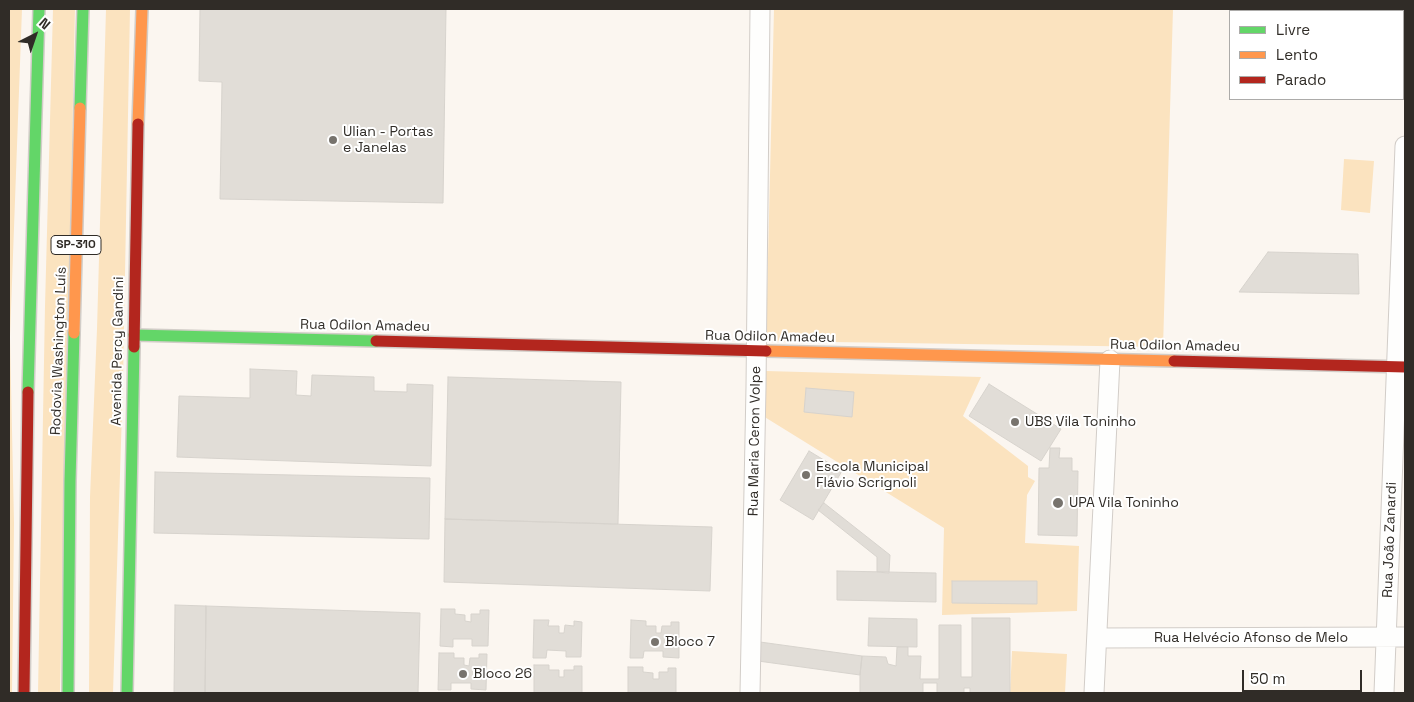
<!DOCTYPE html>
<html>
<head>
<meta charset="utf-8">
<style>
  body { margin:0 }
  #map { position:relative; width:1414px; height:702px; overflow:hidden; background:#fbf6f0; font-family:"Space Grotesk",sans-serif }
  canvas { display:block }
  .frame { position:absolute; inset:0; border:10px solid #302c27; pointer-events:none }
  .legend { position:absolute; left:1229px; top:10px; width:175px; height:90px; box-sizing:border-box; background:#fff; border:1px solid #acaba9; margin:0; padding:6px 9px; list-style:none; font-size:15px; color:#302c27 }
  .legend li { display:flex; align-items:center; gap:10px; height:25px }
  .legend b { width:25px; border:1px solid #acaba9 }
  .north { position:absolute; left:10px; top:10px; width:50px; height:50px; -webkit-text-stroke:4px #fff; paint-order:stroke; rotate:41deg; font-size:14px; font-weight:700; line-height:20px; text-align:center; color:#302c27 }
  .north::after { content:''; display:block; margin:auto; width:18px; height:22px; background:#302c27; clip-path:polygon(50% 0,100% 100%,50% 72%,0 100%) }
  .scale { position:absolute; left:1242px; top:670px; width:120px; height:22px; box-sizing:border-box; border:2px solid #302c27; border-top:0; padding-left:6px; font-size:15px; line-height:18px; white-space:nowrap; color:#302c27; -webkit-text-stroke:4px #fff; paint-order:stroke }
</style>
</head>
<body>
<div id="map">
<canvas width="1414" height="702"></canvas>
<div class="frame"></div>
<ul class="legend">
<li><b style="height:6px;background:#63d668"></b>Livre</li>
<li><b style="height:6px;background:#ff974d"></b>Lento</li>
<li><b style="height:6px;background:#b3261e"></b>Parado</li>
</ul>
<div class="north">N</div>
<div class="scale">50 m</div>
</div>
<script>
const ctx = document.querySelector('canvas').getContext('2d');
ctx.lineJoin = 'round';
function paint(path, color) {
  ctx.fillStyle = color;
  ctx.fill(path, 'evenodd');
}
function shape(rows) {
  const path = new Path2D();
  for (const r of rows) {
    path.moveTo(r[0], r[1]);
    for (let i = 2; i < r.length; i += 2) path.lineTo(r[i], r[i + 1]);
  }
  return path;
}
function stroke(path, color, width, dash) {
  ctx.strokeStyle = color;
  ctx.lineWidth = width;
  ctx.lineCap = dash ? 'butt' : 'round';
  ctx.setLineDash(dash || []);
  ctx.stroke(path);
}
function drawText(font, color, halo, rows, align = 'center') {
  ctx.font = font + ' "Space Grotesk",sans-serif';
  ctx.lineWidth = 4;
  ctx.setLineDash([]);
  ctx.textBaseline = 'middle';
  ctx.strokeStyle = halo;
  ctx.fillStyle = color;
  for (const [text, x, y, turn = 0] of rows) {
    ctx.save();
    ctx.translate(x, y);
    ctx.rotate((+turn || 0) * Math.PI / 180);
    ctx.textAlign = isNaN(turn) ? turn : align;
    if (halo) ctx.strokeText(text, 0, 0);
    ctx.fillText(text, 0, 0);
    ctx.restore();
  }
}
const green = shape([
  [9,9,22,9,10,337,14,523,12,693,9,693],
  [53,9,75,9,60,693,38,693,45,306],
  [106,9,130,9,123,380,113,693,89,693,90,497,97,329],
  [774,9,1173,9,1163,347,766,341],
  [1344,159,1374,161,1370,213,1341,210],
  [766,371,981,377,963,416,1028,466,1028,477,1035,481,1027,495,1025,543,1079,546,1077,611,942,615,944,528,763,416],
  [1012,651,1067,654,1065,693,1010,693]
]);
const building = shape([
  [200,9,446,9,443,203,220,199,222,82,199,81,200,9],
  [1268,252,1358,254,1359,294,1239,292,1268,252],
  [250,369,297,371,296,395,311,396,312,375,374,377,374,391,407,392,407,384,433,385,431,466,177,457,179,396,250,398,250,369],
  [448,377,621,382,618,524,445,519,448,377],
  [989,384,1061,429,1041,461,969,416,989,384],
  [806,388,854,392,852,417,804,412,806,388],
  [1050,448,1060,448,1059,458,1072,458,1072,471,1078,471,1077,536,1038,535,1039,468,1049,468,1050,448],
  [809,451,842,471,813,520,780,500,809,451],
  [155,472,430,478,429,539,154,533,155,472],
  [824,503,890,555,889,573,877,572,877,557,818,510,824,503],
  [445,519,712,527,710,591,444,582,445,519],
  [837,571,936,573,936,602,837,600,837,571],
  [952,581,1037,581,1037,604,952,603,952,581],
  [175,605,206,606,205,693,174,693,175,605],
  [206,606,420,613,418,693,205,693,206,606],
  [441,609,455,609,455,614,465,615,465,621,471,622,471,614,480,614,480,610,489,610,488,646,472,646,472,639,453,639,453,647,440,646,441,609],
  [869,618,917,619,917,647,868,646,869,618],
  [972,618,1010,618,1010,693,970,693,970,688,964,688,964,693,937,693,937,683,923,683,923,693,860,693,860,675,862,656,886,657,888,664,896,666,897,647,908,647,908,656,921,656,920,679,939,679,939,625,961,625,961,677,972,677,972,618],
  [534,620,549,620,548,626,559,626,559,633,564,633,565,625,574,626,574,621,582,622,581,657,566,657,566,651,547,650,546,658,533,658,534,620],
  [631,620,646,621,646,626,656,626,656,633,661,633,662,626,671,626,671,622,679,622,679,658,663,657,663,651,644,651,643,658,630,658,631,620],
  [760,642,862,656,860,675,758,661,760,642],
  [439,653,454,653,454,658,464,658,464,665,469,666,470,658,479,658,479,654,487,654,486,690,471,689,471,683,451,683,451,690,438,690,439,653],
  [534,665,549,665,549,670,559,670,559,677,564,677,564,670,574,670,574,666,582,666,582,693,534,693,534,665],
  [628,667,643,667,643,672,653,673,653,679,659,679,659,672,668,672,668,668,676,668,676,693,628,693,628,667]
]);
const street = shape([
  [1097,638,1405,637],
  [750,693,756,387,760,9],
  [1094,693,1110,360],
  [1384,693,1405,146]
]);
const fast = shape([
  [80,108,83,9],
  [134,335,376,341],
  [28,392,39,9],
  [68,693,70,481,74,333],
  [127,693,134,347]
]);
const slow = shape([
  [138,124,142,9],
  [74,333,80,108],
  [766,351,1174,361]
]);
const jam = shape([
  [376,341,766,351],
  [134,347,138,124],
  [1174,361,1405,367],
  [24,693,28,392]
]);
const markers = [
  [333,140,5,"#77736d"],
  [1015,422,5,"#77736d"],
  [806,475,5,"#77736d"],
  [1058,503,6,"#77736d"],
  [655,642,5,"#77736d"],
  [463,674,5,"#77736d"]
];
const shields = [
  [76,245,50]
];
const shieldNames = [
  ["SP-310",76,245]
];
const poiNames = [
  ["Ulian - Portas",343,132],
  ["e Janelas",343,148],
  ["UBS Vila Toninho",1025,422],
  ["Escola Municipal",816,467],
  ["Flávio Scrignoli",816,483],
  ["UPA Vila Toninho",1069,503],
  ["Bloco 7",665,642],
  ["Bloco 26",473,674]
];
const streetNames = [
  ["Rua Odilon Amadeu",365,326,1],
  ["Rua Odilon Amadeu",770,337,1],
  ["Rua Odilon Amadeu",1175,346,1],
  ["Rodovia Washington Luís",59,351,-88],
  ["Avenida Percy Gandini",118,351,-89],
  ["Rua Maria Ceron Volpe",755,441,-89],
  ["Rua João Zanardi",1390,540,-88],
  ["Rua Helvécio Afonso de Melo",1251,638]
];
paint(green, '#fbe3bf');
paint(building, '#e1ddd7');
stroke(building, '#d7d3cd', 1);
stroke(street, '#d2cdc8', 21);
stroke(fast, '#d2cdc8', 14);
stroke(slow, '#d2cdc8', 14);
stroke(jam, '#d2cdc8', 14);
stroke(street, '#fefefd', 19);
stroke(fast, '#63d668', 11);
stroke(slow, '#ff974d', 11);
stroke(jam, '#b3261e', 11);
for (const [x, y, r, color] of markers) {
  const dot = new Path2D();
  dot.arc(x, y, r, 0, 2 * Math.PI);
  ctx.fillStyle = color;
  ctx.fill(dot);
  stroke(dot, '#fff', 2);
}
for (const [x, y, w] of shields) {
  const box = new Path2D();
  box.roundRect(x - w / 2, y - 9.5, w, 19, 4);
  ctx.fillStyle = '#fff';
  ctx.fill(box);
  stroke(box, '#302c27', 1);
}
drawText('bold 12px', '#302c27', null, shieldNames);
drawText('14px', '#302c27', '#fff', poiNames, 'left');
drawText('14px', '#302c27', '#fff', streetNames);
</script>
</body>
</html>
